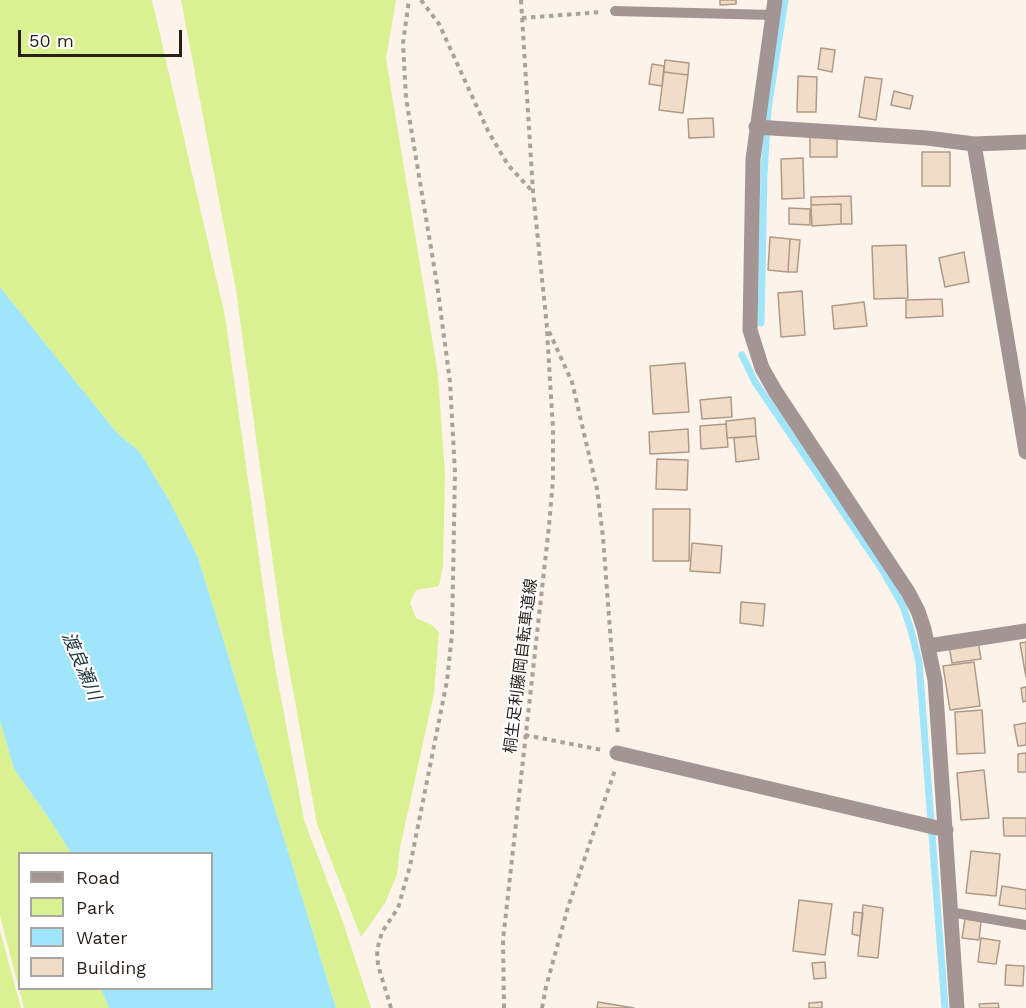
<!DOCTYPE html>
<html>
<head>
<meta charset="utf-8">
<style>
  body { margin:0 }
  #map { position:relative; width:1026px; height:1008px; overflow:hidden; background:#fcf3eb; font-family:"Work Sans",sans-serif }
  canvas { display:block }
  .legend { position:absolute; left:18px; top:852px; width:195px; height:138px; box-sizing:border-box; background:#fff; border:2px solid #a9a5a3; margin:0; padding:8px 10px; list-style:none; font-size:18px; color:#271f18 }
  .legend li { display:flex; align-items:center; gap:12px; height:30px }
  .legend b { width:30px; border:2px solid #a9a5a3 }
  .scale { position:absolute; left:18px; top:30px; width:164px; height:27px; box-sizing:border-box; border:3px solid #271f18; border-top:0; padding-left:8px; font-size:18px; line-height:21px; white-space:nowrap; color:#271f18; -webkit-text-stroke:4px #fff; paint-order:stroke }
</style>
</head>
<body>
<div id="map">
<canvas width="1026" height="1008"></canvas>
<ul class="legend">
<li><b style="height:8px;background:#a39594"></b>Road</li>
<li><b style="height:16px;background:#daf192"></b>Park</li>
<li><b style="height:16px;background:#a1e5fb"></b>Water</li>
<li><b style="height:16px;background:#f1dcc7"></b>Building</li>
</ul>
<div class="scale">50 m</div>
</div>
<script>
const ctx = document.querySelector('canvas').getContext('2d');
ctx.lineJoin = 'round';
function paint(path, color) {
  ctx.fillStyle = color;
  ctx.fill(path, 'evenodd');
}
function shape(rows) {
  const path = new Path2D();
  for (const r of rows) {
    path.moveTo(r[0], r[1]);
    for (let i = 2; i < r.length; i += 2) path.lineTo(r[i], r[i + 1]);
  }
  return path;
}
function stroke(path, color, width, dash) {
  ctx.strokeStyle = color;
  ctx.lineWidth = width;
  ctx.lineCap = dash ? 'butt' : 'round';
  ctx.setLineDash(dash || []);
  ctx.stroke(path);
}
function drawText(font, color, halo, rows, align = 'center') {
  ctx.font = font + ' "Work Sans","Noto Sans JP",sans-serif';
  ctx.lineWidth = 4.5;
  ctx.setLineDash([]);
  ctx.textBaseline = 'middle';
  ctx.strokeStyle = halo;
  ctx.fillStyle = color;
  for (const [text, x, y, turn = 0] of rows) {
    ctx.save();
    ctx.translate(x, y);
    ctx.rotate((+turn || 0) * Math.PI / 180);
    ctx.textAlign = isNaN(turn) ? turn : align;
    if (halo) ctx.strokeText(text, 0, 0);
    ctx.fillText(text, 0, 0);
    ctx.restore();
  }
}
const green = shape([
  [0,0,152,0,225,316,272,650,304,820,343,922,371,1008,336,1008,198,557,169,500,140,452,117,433,0,287],
  [181,0,396,0,386,58,438,375,445,476,443,565,439,586,416,590,410,603,416,618,432,625,439,632,434,693,400,848,397,875,385,903,361,937,317,824,282,629,236,290],
  [0,721,14,769,50,820,71,853,20,854,20,988,101,989,109,1008,24,1008,0,916],
  [0,931,21,1008,0,1008]
]);
const water = shape([
  [0,287,117,433,140,452,169,500,198,557,336,1008,109,1008,101,989,212,988,212,854,71,853,50,820,14,769,0,721]
]);
const stream = shape([
  [761,323,764,174,768,110,785,0],
  [742,355,755,382,883,571,903,606,911,630,919,662,945,1008]
]);
const building = shape([
  [720,0,736,0,736,4,720,5,720,0],
  [821,48,835,50,832,72,818,69,821,48],
  [665,60,689,63,688,75,664,72,665,60],
  [652,64,664,66,662,86,649,84,652,64],
  [664,72,688,75,683,113,659,110,664,72],
  [798,76,817,77,816,112,797,112,798,76],
  [865,77,882,79,876,120,859,117,865,77],
  [894,91,913,96,910,109,891,105,894,91],
  [713,118,714,137,689,138,688,119,713,118],
  [810,136,837,136,837,157,810,157,810,136],
  [922,152,950,152,950,186,922,186,922,152],
  [803,158,804,198,782,199,781,159,803,158],
  [851,196,852,224,841,224,841,204,811,205,811,197,851,196],
  [841,204,841,224,812,226,811,205,841,204],
  [789,208,810,209,810,225,789,224,789,208],
  [770,237,790,239,788,272,768,270,770,237],
  [790,239,800,240,797,272,788,272,790,239],
  [906,245,908,298,874,299,872,246,906,245],
  [964,252,969,282,945,287,939,258,964,252],
  [802,291,805,335,781,337,778,293,802,291],
  [942,299,943,316,906,318,906,300,942,299],
  [864,302,867,326,834,329,832,306,864,302],
  [685,363,689,412,653,414,650,366,685,363],
  [731,397,732,417,702,419,700,400,731,397],
  [755,418,756,436,727,438,726,421,755,418],
  [726,424,728,447,701,449,700,426,726,424],
  [688,429,689,452,650,454,649,432,688,429],
  [756,436,759,459,736,462,734,438,756,436],
  [657,459,688,460,687,490,656,489,657,459],
  [653,509,690,509,689,561,653,561,653,509],
  [692,543,722,546,720,573,690,571,692,543],
  [741,602,765,604,763,626,740,623,741,602],
  [978,641,981,659,952,663,949,646,978,641],
  [1026,642,1026,677,1020,643,1026,642],
  [974,662,980,706,950,710,943,666,974,662],
  [1026,687,1026,701,1023,702,1021,688,1026,687],
  [982,710,985,753,957,754,955,712,982,710],
  [1026,723,1026,745,1018,746,1014,725,1026,723],
  [1026,753,1026,772,1018,772,1018,754,1026,753],
  [984,770,989,818,961,820,957,773,984,770],
  [1003,818,1026,818,1026,836,1004,836,1003,818],
  [971,851,1000,854,996,896,966,893,971,851],
  [1002,886,1026,890,1026,909,999,905,1002,886],
  [799,900,832,904,825,955,793,951,799,900],
  [863,905,883,908,878,958,858,956,863,905],
  [854,912,863,913,860,936,852,934,854,912],
  [965,919,981,921,979,940,962,938,965,919],
  [981,938,1000,941,996,964,978,962,981,938],
  [825,962,826,978,814,979,812,963,825,962],
  [1006,965,1024,966,1023,986,1005,985,1006,965],
  [598,1002,634,1008,597,1008,598,1002],
  [822,1002,822,1008,809,1008,809,1003,822,1002],
  [998,1003,999,1008,980,1008,979,1004,998,1003]
]);
const path = shape([
  [421,0,439,24,488,131,508,165,533,192],
  [521,0,533,192,547,327,572,382,597,489,603,537,618,736],
  [522,18,602,12],
  [525,735,602,750],
  [391,1008,378,965,377,950,382,932,398,908,410,866,447,681,452,634,455,473,450,382,437,284,406,98,403,43,409,0],
  [504,1008,503,940,549,526,553,480,553,429,547,331],
  [542,1008,546,987,568,907,615,770]
]);
const service = shape([
  [615,11,773,15],
  [950,912,1026,925]
]);
const minor = shape([
  [775,0,753,159,750,330,762,368,775,391,908,592,918,611,924,629,935,680,957,1008],
  [756,127,927,138,974,144,1026,142],
  [974,144,1026,452],
  [928,646,1026,631],
  [617,753,946,830]
]);
const streetNames = [
  ["桐生足利藤岡自転車道線",521,666,-83]
];
const waterNames = [
  ["渡良瀬川",81,666,67]
];
paint(green, '#daf192');
paint(water, '#a1e5fb');
stroke(stream, '#a1e5fb', 7);
paint(building, '#f1dcc7');
stroke(building, '#ae9a87', 1.5);
stroke(path, '#aaa29a', 4, [4.5, 4.5]);
stroke(service, '#a39594', 10);
stroke(minor, '#a39594', 15);
drawText('16px', '#271f18', '#fff', streetNames);
drawText('italic 18px', '#1e343c', '#fff', waterNames);
</script>
</body>
</html>
